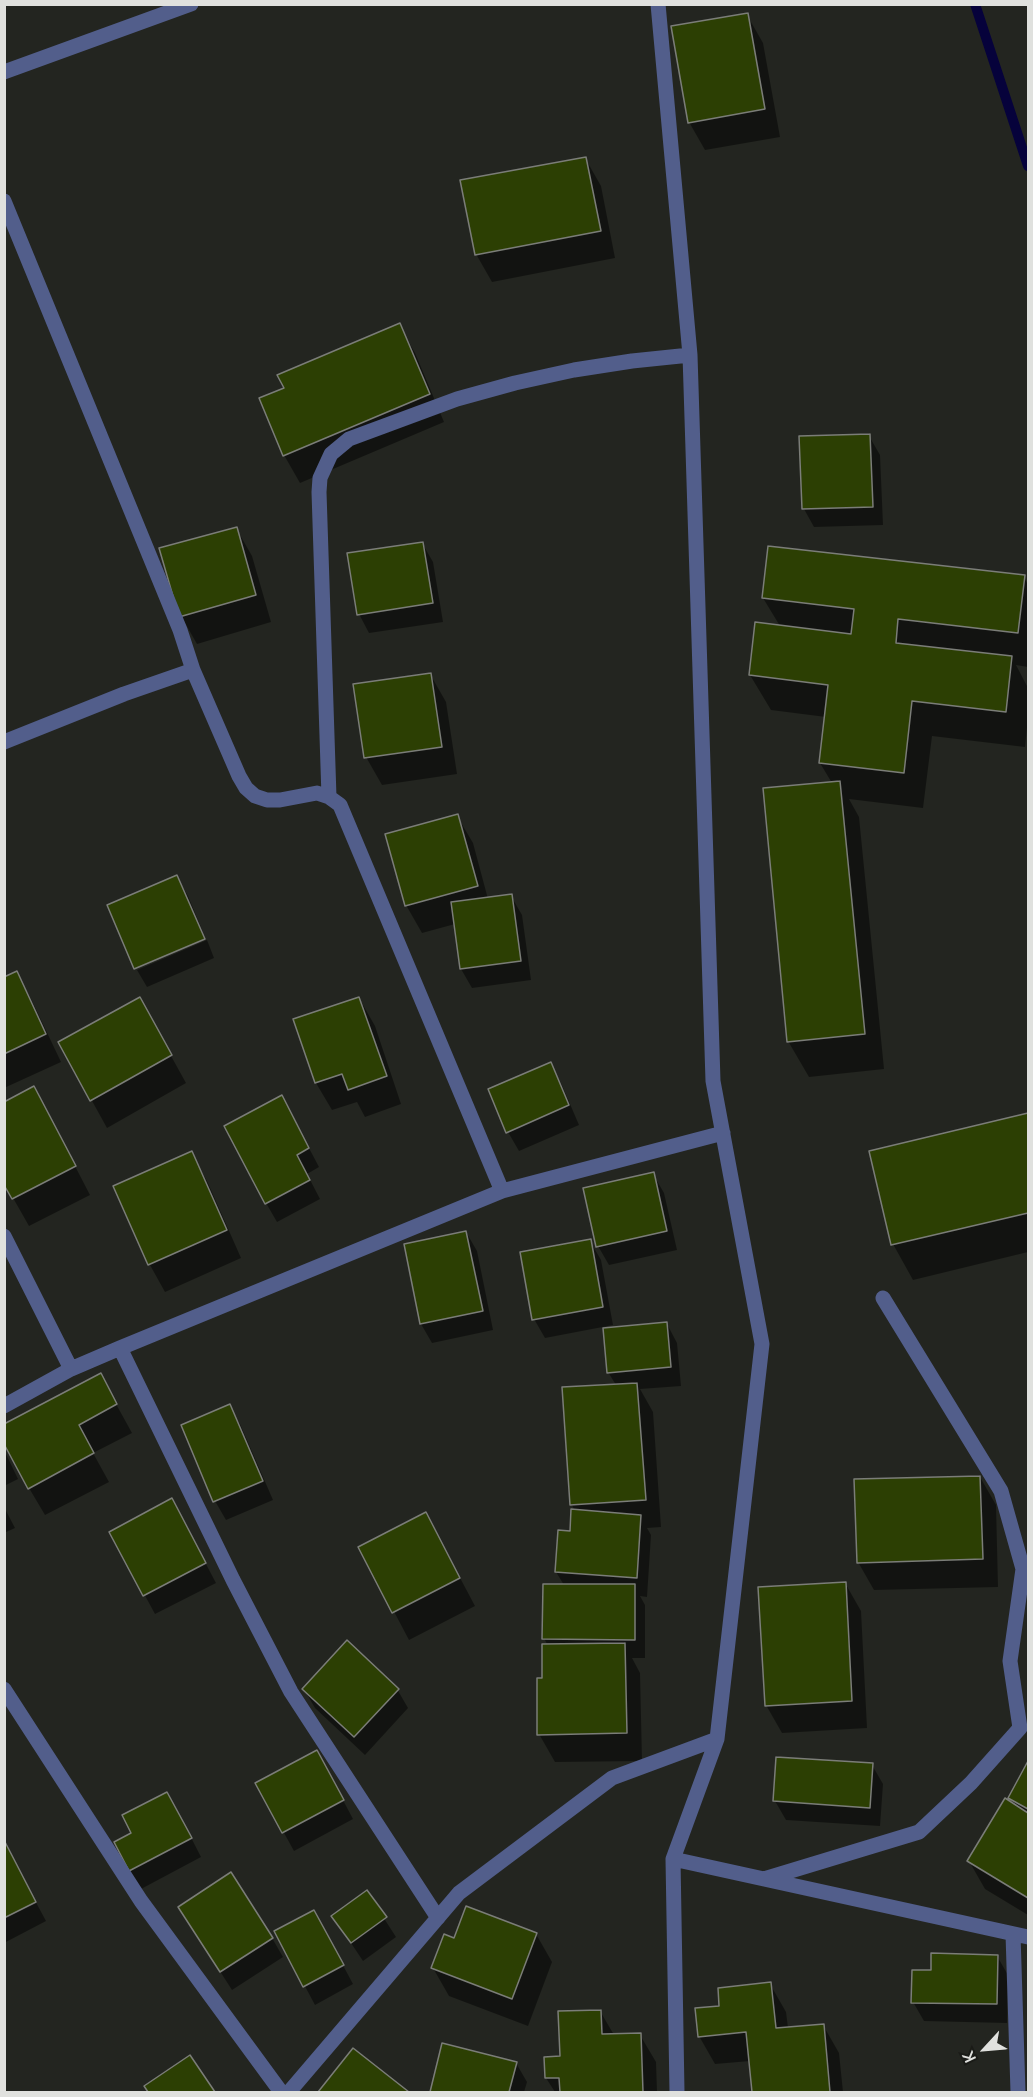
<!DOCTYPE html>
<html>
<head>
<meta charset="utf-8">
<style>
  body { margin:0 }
  #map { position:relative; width:1033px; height:2097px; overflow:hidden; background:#232520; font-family:Manrope,sans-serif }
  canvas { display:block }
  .frame { position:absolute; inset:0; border:6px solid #e0e1de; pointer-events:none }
  .north { position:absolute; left:955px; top:2019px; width:60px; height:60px; -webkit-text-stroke:4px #1a1b17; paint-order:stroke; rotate:244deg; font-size:16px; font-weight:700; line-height:24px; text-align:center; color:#e0e1de }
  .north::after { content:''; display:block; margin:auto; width:21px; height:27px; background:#e0e1de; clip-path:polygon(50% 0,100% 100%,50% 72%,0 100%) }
</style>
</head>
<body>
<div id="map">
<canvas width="1033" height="2097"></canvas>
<div class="frame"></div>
<div class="north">K</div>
</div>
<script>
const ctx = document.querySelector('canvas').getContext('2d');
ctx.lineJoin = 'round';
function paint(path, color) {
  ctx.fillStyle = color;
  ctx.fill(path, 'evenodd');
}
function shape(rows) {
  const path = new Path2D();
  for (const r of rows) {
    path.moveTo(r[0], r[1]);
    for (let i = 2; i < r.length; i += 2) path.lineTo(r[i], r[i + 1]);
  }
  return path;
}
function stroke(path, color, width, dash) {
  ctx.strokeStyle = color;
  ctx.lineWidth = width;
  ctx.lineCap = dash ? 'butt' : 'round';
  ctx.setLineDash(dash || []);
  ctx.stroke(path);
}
const shadow = shape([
  [747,15,763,43,780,137,705,150,689,122],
  [585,158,601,186,615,258,492,282,476,254],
  [399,325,415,353,444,422,300,483,284,455],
  [869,436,880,455,883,525,814,527,804,509],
  [236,528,252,556,271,622,197,644,181,616],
  [422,543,433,562,443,622,369,633,359,614],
  [1024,577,1028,585,1028,667,1016,665,1028,688,1028,718,1025,747,932,736,923,808,849,799,859,817,884,1069,809,1077,788,1041,832,783,820,763,826,717,771,710,750,675,780,626,763,598],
  [430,674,446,702,457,774,382,785,366,757],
  [457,816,473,843,488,899,511,896,522,915,531,980,472,988,461,969,455,924,422,933,406,905],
  [177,877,188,896,205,937,135,967],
  [207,940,214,958,147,987,137,970],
  [17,973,32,1001,61,1062,4,1088,4,979],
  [359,998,375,1026,401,1104,365,1117,357,1102,332,1110,316,1083],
  [155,1027,186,1083,107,1128,60,1043],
  [550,1064,561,1083,579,1125,519,1151,508,1132],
  [1028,1115,1028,1252,913,1280,893,1244,870,1152],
  [49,1116,90,1195,29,1226,4,1182],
  [292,1116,319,1167,307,1174,320,1199,277,1222,266,1203],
  [191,1153,207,1181,241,1258,165,1292,150,1265,115,1187],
  [653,1174,664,1193,677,1250,609,1265,598,1246],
  [466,1232,477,1251,493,1330,432,1343,421,1324,405,1245],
  [590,1241,601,1260,613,1325,545,1338,534,1319],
  [667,1324,677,1343,681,1386,640,1389,653,1412,661,1527,647,1528,651,1535,647,1597,640,1596,645,1605,645,1658,632,1658,640,1673,642,1761,555,1762,539,1734,548,1646,544,1638,564,1585,556,1572,571,1532,575,1511,572,1505,563,1389,616,1385,608,1372],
  [100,1375,132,1433,93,1453,109,1482,45,1515,29,1488],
  [229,1406,240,1424,273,1500,226,1520,215,1501,182,1426],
  [4,1450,18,1479,4,1486],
  [980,1477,996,1505,998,1587,874,1590,858,1562],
  [4,1507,15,1528,4,1533],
  [426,1514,475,1606,409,1640,360,1547],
  [182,1519,216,1583,155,1614,111,1533],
  [845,1583,861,1611,867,1728,782,1733,766,1705],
  [304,1689,397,1689,408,1708,365,1755,315,1708],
  [1028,1764,1028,1915,985,1889,969,1861,1014,1806,1010,1798],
  [872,1765,883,1784,880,1826,786,1820,775,1801],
  [327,1770,353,1819,294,1851,257,1784],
  [178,1812,201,1857,141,1889,130,1870],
  [4,1843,46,1921,4,1943],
  [367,1892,396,1937,363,1961,333,1916],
  [191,1926,272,1938,283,1957,232,1990],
  [324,1930,353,1984,315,2005,276,1932],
  [536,1934,552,1962,528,2026,449,1996,433,1968],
  [997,1956,1008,1975,1007,2023,924,2021,913,2002],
  [770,1984,786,2012,788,2028,823,2025,839,2053,843,2092,753,2092,750,2061,715,2064,699,2036,721,2007],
  [600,2011,614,2035,640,2035,656,2062,657,2092,555,2092,546,2078],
  [443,2045,516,2063,527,2082,524,2092,432,2092],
  [353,2050,406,2092,320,2092],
  [190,2057,213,2092,149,2092,146,2087]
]);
const stream = shape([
  [975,4,1028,166]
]);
const building = shape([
  [748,13,765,109,688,123,671,26,748,13],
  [586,157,601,231,475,255,460,180,586,157],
  [400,323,430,394,283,456,259,398,284,388,277,375,400,323],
  [870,434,873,507,802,509,799,436,870,434],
  [237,527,256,595,179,617,159,548,237,527],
  [423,542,433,603,357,615,347,553,423,542],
  [768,546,1025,575,1018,633,898,619,896,643,1012,656,1006,712,912,701,904,773,819,763,828,685,749,675,755,622,851,634,854,609,762,598,768,546],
  [431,673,442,747,364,758,353,684,431,673],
  [840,781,865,1034,787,1042,763,788,840,781],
  [458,814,478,886,405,906,385,834,458,814],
  [177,875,205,939,134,969,107,905,177,875],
  [512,894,521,961,460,969,451,902,512,894],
  [17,971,46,1034,4,1054,4,977,17,971],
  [140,997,172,1055,90,1101,58,1042,140,997],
  [359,997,387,1076,348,1090,342,1074,315,1083,293,1019,359,997],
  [551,1062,569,1105,506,1133,488,1089,551,1062],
  [34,1086,76,1166,12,1199,4,1185,4,1102,34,1086],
  [282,1095,309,1148,297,1155,310,1180,265,1204,224,1126,282,1095],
  [1028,1113,1028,1213,891,1245,869,1151,1028,1113],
  [192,1151,227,1230,148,1265,113,1186,192,1151],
  [654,1172,667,1231,596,1247,583,1188,654,1172],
  [466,1231,483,1311,420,1324,404,1244,466,1231],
  [591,1239,603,1307,532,1320,520,1252,591,1239],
  [667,1322,671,1367,607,1373,603,1328,667,1322],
  [101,1373,117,1404,79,1425,94,1453,28,1489,4,1444,4,1424,101,1373],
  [637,1383,646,1500,570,1505,562,1387,637,1383],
  [230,1404,263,1481,213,1502,181,1425,230,1404],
  [980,1476,983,1559,857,1563,854,1479,980,1476],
  [172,1498,206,1563,143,1596,109,1532,172,1498],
  [571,1509,641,1515,637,1578,555,1572,558,1530,570,1531,571,1509],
  [426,1512,460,1578,392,1613,358,1547,426,1512],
  [846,1582,852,1701,765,1706,758,1587,846,1582],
  [543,1584,635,1584,635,1640,542,1639,543,1584],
  [347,1640,399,1689,354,1737,302,1689,347,1640],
  [625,1643,627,1733,537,1735,537,1678,542,1678,542,1644,625,1643],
  [317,1750,344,1800,282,1833,255,1783,317,1750],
  [776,1757,873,1763,870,1808,773,1801,776,1757],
  [1028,1761,1028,1809,1008,1798,1028,1761],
  [167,1792,192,1838,129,1871,114,1842,131,1833,122,1815,167,1792],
  [1005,1798,1028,1813,1028,1898,967,1861,1005,1798],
  [4,1840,36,1902,4,1918,4,1840],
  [231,1872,273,1938,220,1972,178,1907,231,1872],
  [367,1890,387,1917,351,1943,331,1916,367,1890],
  [466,1906,537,1933,512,1999,431,1968,444,1934,454,1938,466,1906],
  [314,1910,344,1965,303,1987,274,1931,314,1910],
  [931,1953,998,1955,997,2004,911,2003,912,1970,931,1970,931,1953],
  [771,1982,776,2028,824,2024,830,2092,752,2092,746,2032,698,2037,695,2008,719,2006,718,1988,771,1982],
  [601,2010,602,2034,641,2033,643,2092,560,2092,559,2078,545,2078,544,2057,560,2056,558,2011,601,2010],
  [442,2043,517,2062,509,2092,430,2092,442,2043],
  [353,2048,409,2092,318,2092,353,2048],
  [190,2055,215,2092,148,2092,144,2086,190,2055]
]);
const minor = shape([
  [658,4,690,355,713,1081,762,1344,717,1739,673,1859,677,2092],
  [4,72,191,4],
  [4,201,180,630,193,670,239,776,246,788,255,796,267,800,280,800,317,793,329,797,340,805,502,1191],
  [4,742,124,694,193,670],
  [329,797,319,492,320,478,331,454,349,439,457,399,515,383,574,370,632,361,690,355],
  [4,1236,71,1369],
  [120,1348,233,1580,291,1692,438,1918],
  [4,1406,71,1369,120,1348,502,1191,723,1133],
  [4,1689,141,1901,281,2092],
  [673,1859,1028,1937],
  [764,1879,919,1832,971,1783,1020,1728,1010,1661,1023,1569,1001,1491,883,1298],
  [1013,1934,1018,2092],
  [289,2092,459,1893,612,1778,717,1739]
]);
paint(shadow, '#0007');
stroke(stream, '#06023b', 10);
paint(building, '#2c3f03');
stroke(building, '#7b7d78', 1.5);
stroke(minor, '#525e8b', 15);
</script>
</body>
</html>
